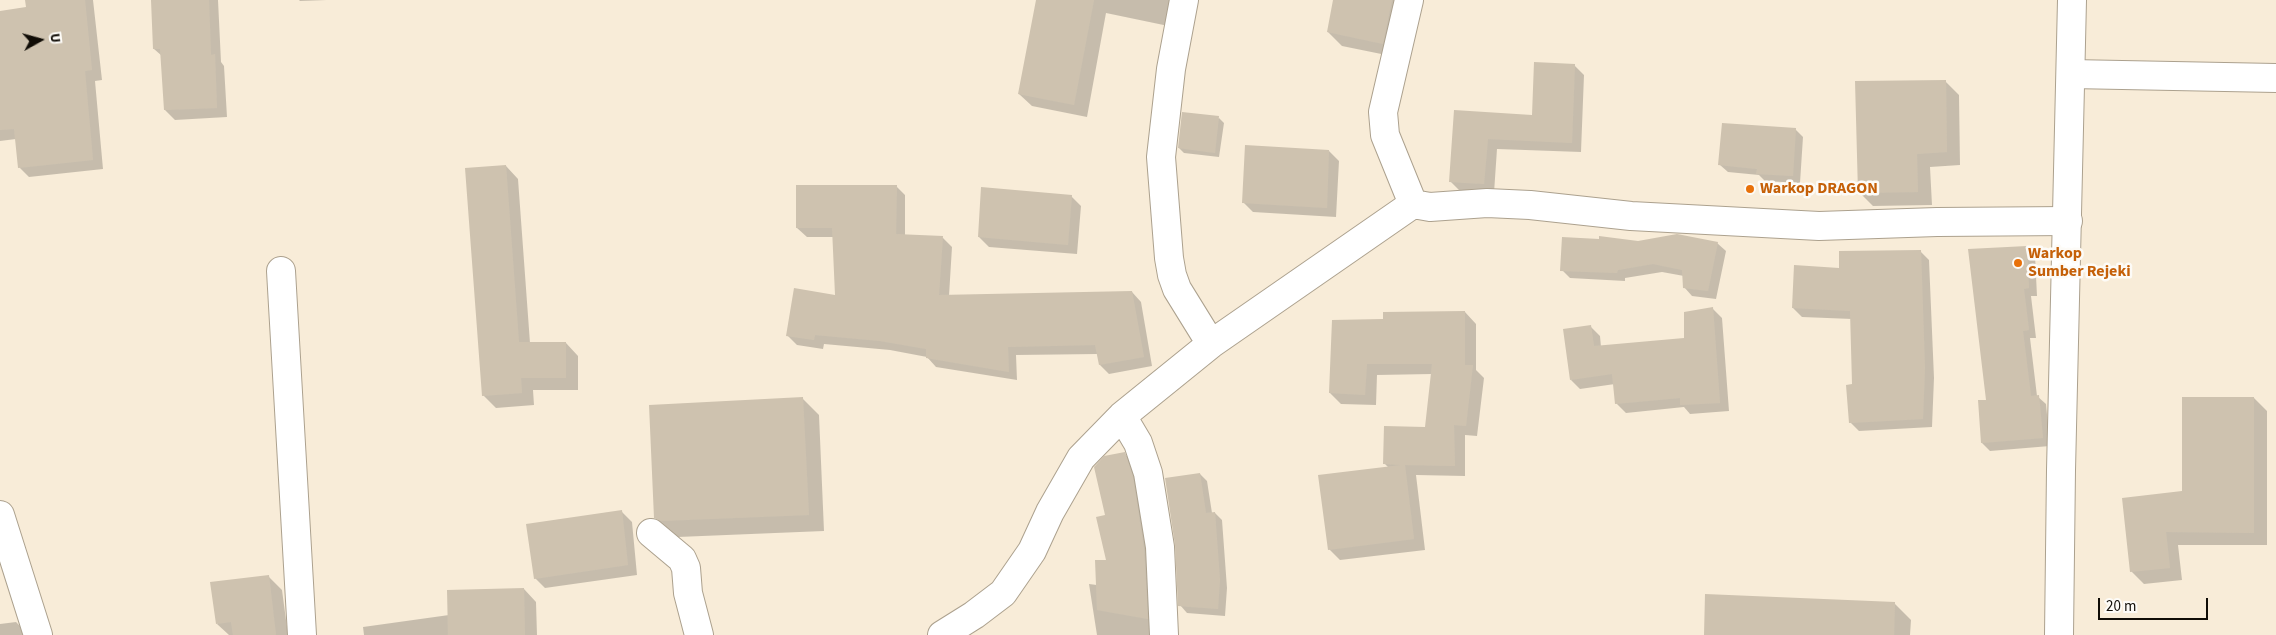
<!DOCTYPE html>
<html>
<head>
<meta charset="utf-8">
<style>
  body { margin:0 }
  #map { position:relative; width:2276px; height:635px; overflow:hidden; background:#f8ecd8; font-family:"Source Sans 3",sans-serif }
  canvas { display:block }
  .north { position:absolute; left:15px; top:15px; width:50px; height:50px; -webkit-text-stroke:4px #fdfbf7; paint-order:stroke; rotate:83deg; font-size:14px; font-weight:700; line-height:20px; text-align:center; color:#100c06 }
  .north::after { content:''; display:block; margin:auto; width:18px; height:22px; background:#100c06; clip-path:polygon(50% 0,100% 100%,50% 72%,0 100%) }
  .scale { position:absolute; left:2098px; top:598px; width:110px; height:22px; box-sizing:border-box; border:2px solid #100c06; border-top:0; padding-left:6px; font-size:15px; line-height:18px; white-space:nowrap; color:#100c06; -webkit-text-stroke:4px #fdfbf7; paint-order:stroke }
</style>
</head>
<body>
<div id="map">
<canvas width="2276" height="635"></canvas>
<div class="north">U</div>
<div class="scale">20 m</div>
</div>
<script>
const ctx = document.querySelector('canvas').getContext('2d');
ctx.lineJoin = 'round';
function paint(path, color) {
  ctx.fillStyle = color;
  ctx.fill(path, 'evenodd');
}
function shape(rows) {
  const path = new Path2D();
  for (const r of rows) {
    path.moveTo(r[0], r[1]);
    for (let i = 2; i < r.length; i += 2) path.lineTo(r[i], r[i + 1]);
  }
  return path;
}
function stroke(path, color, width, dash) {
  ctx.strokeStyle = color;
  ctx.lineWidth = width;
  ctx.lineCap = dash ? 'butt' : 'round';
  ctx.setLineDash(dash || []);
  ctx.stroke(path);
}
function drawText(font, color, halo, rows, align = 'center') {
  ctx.font = font + ' "Source Sans 3",sans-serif';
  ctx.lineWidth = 5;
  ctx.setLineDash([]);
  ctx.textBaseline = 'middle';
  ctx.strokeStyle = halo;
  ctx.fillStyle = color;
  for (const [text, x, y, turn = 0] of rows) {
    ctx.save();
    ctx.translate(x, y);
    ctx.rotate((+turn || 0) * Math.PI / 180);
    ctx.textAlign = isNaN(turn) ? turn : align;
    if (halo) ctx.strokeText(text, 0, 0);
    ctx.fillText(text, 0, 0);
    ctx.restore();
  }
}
const shadow = shape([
  [26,0,93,0,102,80,95,81,103,169,29,177,19,167,16,139,0,141,0,12,27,8],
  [153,0,218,0,221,62,224,66,227,117,175,120,165,110,162,56,154,49],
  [299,0,327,0,300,1],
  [1037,0,1189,0,1178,28,1106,13,1087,117,1032,106,1019,94],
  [1335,0,1408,0,1396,57,1342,46,1328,32],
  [1574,65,1584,75,1581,152,1497,149,1494,193,1460,191,1450,181,1456,111,1533,116],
  [1945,81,1959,95,1960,165,1930,167,1932,205,1873,206,1859,192],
  [1219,118,1224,123,1219,157,1184,153,1179,148],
  [1795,129,1803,137,1800,183,1765,181,1759,175,1728,172,1720,165],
  [1329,151,1339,161,1336,217,1253,212,1243,202],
  [506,166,518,179,530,343,566,343,578,356,578,390,533,390,534,405,496,408,483,395],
  [896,186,905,195,905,235,943,238,952,247,949,296,1132,292,1141,302,1152,366,1109,374,1100,365,1098,354,1016,355,1017,380,936,367,927,357,890,350,824,344,823,349,797,345,787,335,837,297,834,237,807,237,797,228],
  [1071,196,1081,206,1077,254,989,247,979,237],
  [1638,242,1717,243,1726,251,1716,299,1692,296,1684,287,1684,276,1662,272,1625,278,1625,281,1570,278,1562,270],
  [2027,247,2035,255,2037,296,2031,296,2036,338,2030,338,2037,396,2046,404,2050,446,1990,451,1982,443,1988,401],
  [1920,251,1929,260,1934,378,1932,427,1859,431,1850,422,1853,386,1852,319,1802,317,1793,308,1840,270],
  [1713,309,1722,318,1729,411,1690,414,1684,407,1626,413,1616,403,1615,384,1580,389,1571,380,1590,326,1600,336,1601,347,1686,339],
  [1465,312,1476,324,1476,370,1484,378,1477,436,1465,435,1465,476,1416,475,1425,550,1340,560,1329,549,1388,467,1385,464,1426,428,1432,374,1377,375,1376,405,1341,404,1330,393,1384,320],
  [2254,398,2267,411,2267,545,2178,545,2182,580,2144,584,2131,571,2183,492],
  [803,399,819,415,824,531,678,537,672,534,655,517],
  [1124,453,1134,463,1142,488,1157,635,1097,635,1089,584,1097,585,1108,561,1106,516],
  [1200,474,1207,481,1212,513,1215,513,1222,520,1227,588,1225,616,1187,613,1180,605],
  [622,512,632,522,637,575,545,588,535,578],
  [268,576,282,590,288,635,229,635,217,624],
  [524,589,536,602,537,635,364,635,363,627,449,615],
  [1894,603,1911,620,1910,635,1705,635],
  [16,622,26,632,27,635,0,635,0,624]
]);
const building = shape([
  [25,0,85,0,92,70,85,71,93,160,18,168,14,129,0,130,0,11,26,7],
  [151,0,209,0,211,55,215,54,217,108,164,110,160,49,153,49],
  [1036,0,1094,0,1074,105,1018,94],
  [1333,0,1392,0,1383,44,1327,32],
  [1534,62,1575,64,1572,143,1488,139,1484,184,1449,182,1454,110,1532,115],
  [1946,80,1947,152,1917,154,1918,192,1858,193,1855,81],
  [1182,112,1219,116,1215,153,1178,148],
  [1722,123,1796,128,1793,176,1756,174,1757,169,1718,165],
  [1245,145,1329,150,1327,208,1242,203],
  [506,165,519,342,566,342,566,378,521,378,522,393,482,396,465,168],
  [796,185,897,185,896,234,943,236,939,295,1132,291,1144,357,1099,365,1095,345,1008,347,1009,372,926,358,926,349,880,341,815,335,814,340,786,336,794,288,835,295,832,228,796,228],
  [981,187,1072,195,1068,245,978,237],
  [1677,234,1718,242,1708,291,1683,288,1682,270,1653,264,1618,270,1617,273,1560,271,1562,237,1599,239,1599,236,1638,241],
  [2027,246,2029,288,2024,289,2029,330,2023,331,2031,396,2039,395,2043,438,1981,443,1978,400,1986,400,1968,249],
  [1921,250,1925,369,1923,419,1849,423,1846,385,1852,384,1850,311,1792,308,1794,265,1839,268,1839,251],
  [1713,307,1720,403,1680,405,1680,398,1615,404,1612,374,1570,380,1563,329,1591,325,1594,346,1684,338,1684,312],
  [1465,311,1465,365,1473,365,1466,426,1454,425,1455,466,1405,465,1414,539,1328,550,1318,475,1401,465,1383,464,1384,426,1425,427,1432,364,1367,364,1365,395,1329,393,1332,320,1383,319,1383,312],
  [803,397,809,515,661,521,654,518,649,405],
  [2182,397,2254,397,2254,533,2166,532,2170,568,2130,572,2122,498,2182,491],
  [1125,452,1133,477,1144,549,1148,619,1097,610,1095,560,1106,560,1096,517,1105,515,1094,467,1104,456],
  [1200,473,1206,513,1215,512,1220,580,1218,609,1178,606,1175,545,1165,478],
  [622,510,628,565,534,579,526,524],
  [269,575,276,635,233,635,231,622,216,624,210,582],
  [524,588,525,635,448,635,447,590],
  [1705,594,1895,602,1894,635,1704,635]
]);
const minor = shape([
  [1184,0,1171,69,1161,157,1169,258,1172,275,1177,289,1211,344],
  [1409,0,1383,112,1385,135,1413,204],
  [2071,74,2276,78],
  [281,271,302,635],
  [1122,416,1138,443,1148,473,1160,547,1164,635],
  [0,515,38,635],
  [651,533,682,559,686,568,688,593,699,635],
  [942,635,974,615,1003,593,1032,551,1050,512,1081,458,1122,416,1211,344,1413,204,1430,207,1487,203,1530,205,1631,216,1819,226,1937,222,2068,221]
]);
const tertiary = shape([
  [2059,635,2061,470,2072,0]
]);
const markers = [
  [1750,189,5,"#e8710a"],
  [2018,263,5,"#e8710a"]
];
const foodNames = [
  ["Warkop DRAGON",1760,189],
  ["Warkop",2028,254],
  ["Sumber Rejeki",2028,272]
];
paint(shadow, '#0003');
paint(building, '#cec2af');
stroke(minor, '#aca18e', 30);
stroke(tertiary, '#aca18e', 30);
stroke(minor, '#fff', 28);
stroke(tertiary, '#fff', 28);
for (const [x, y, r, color] of markers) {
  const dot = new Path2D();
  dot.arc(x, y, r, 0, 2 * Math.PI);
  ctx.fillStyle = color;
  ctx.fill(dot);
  stroke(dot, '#fdfbf7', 2);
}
drawText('bold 16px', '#c56008', '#fdfbf7', foodNames, 'left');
</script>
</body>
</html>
